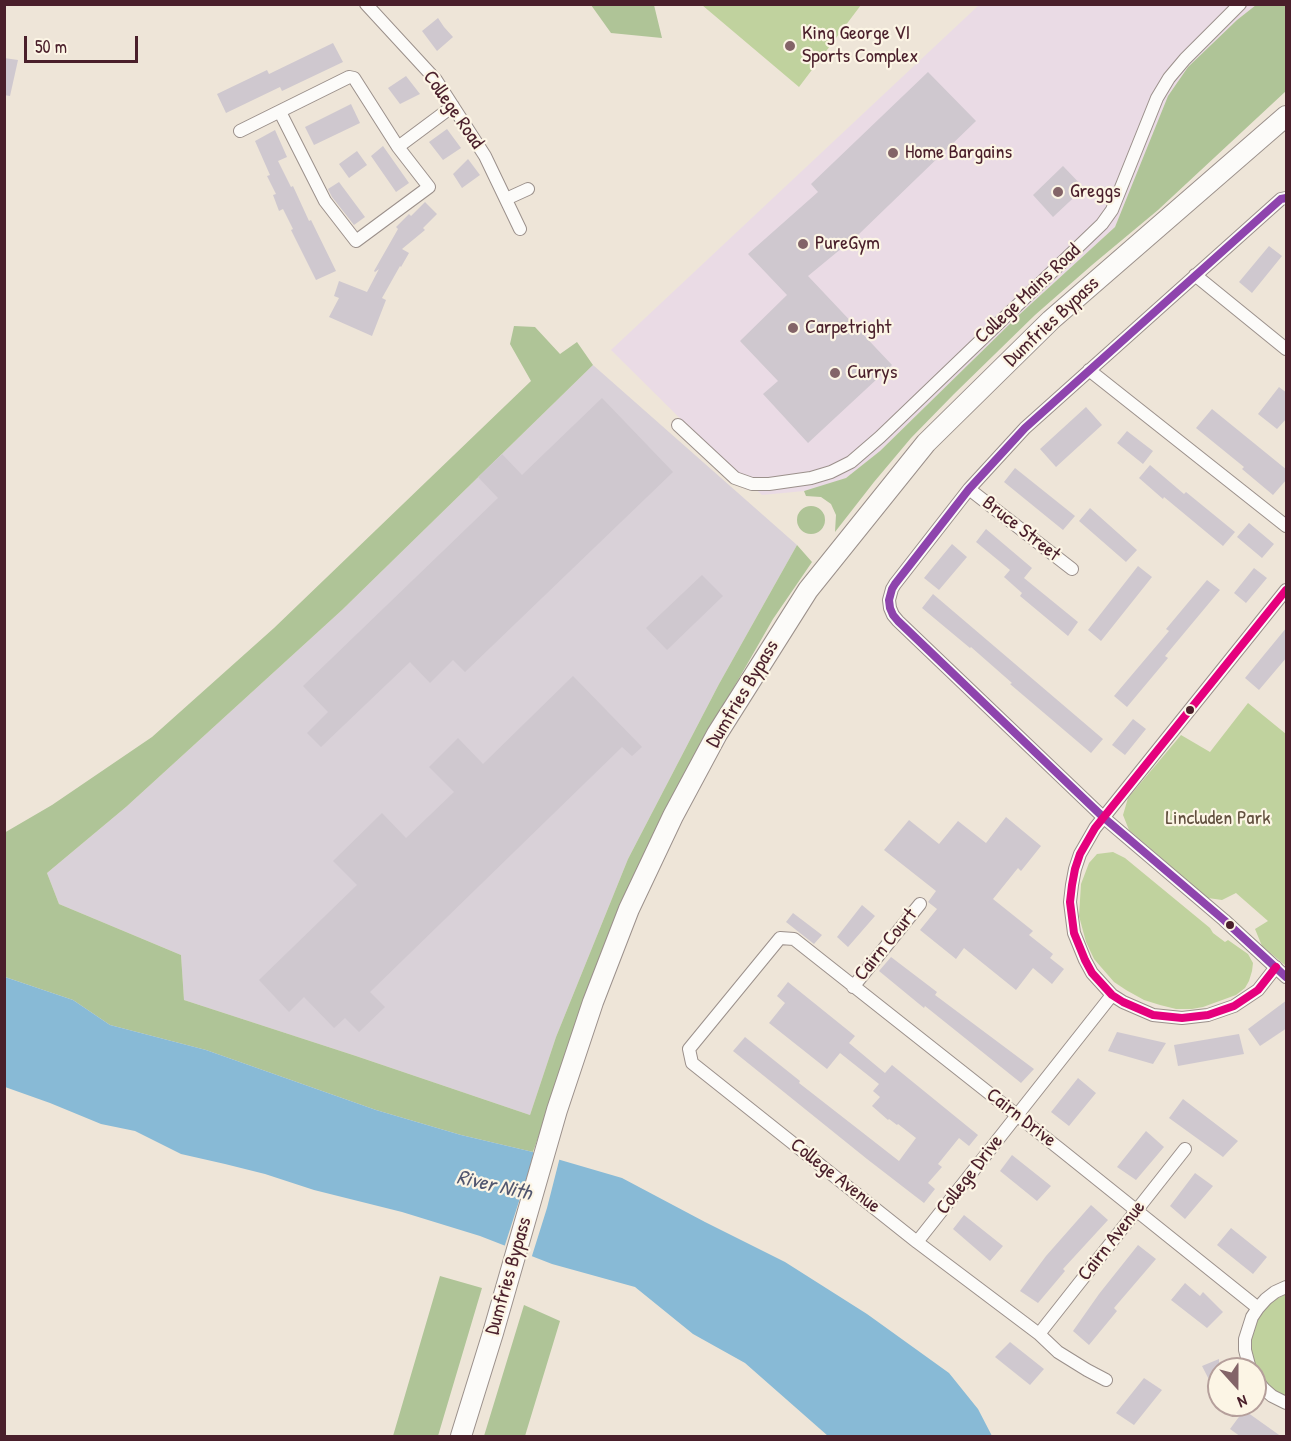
<!DOCTYPE html>
<html>
<head>
<meta charset="utf-8">
<style>
  body { margin:0 }
  #map { position:relative; width:1291px; height:1441px; overflow:hidden; background:#eee5d8; font-family:"Patrick Hand",sans-serif }
  canvas { display:block }
  .frame { position:absolute; inset:0; border:6px solid #4a1f2b; pointer-events:none }
  .north { position:absolute; left:1207px; top:1357px; width:60px; height:60px; box-sizing:border-box; background:#fcf5e5; border:2px solid #b59f9b; border-radius:50%; rotate:159deg; font-size:16px; font-weight:700; line-height:24px; text-align:center; color:#4a1f2b }
  .north::after { content:''; display:block; margin:auto; width:21px; height:27px; background:#836468; clip-path:polygon(50% 0,100% 100%,50% 72%,0 100%) }
  .scale { position:absolute; left:24px; top:36px; width:114px; height:27px; box-sizing:border-box; border:3px solid #4a1f2b; border-top:0; padding-left:8px; font-size:18px; line-height:21px; white-space:nowrap; color:#4a1f2b; -webkit-text-stroke:4px #fcf5e5; paint-order:stroke }
</style>
</head>
<body>
<div id="map">
<canvas width="1291" height="1441"></canvas>
<div class="frame"></div>
<div class="north">N</div>
<div class="scale">50 m</div>
</div>
<script>
const ctx = document.querySelector('canvas').getContext('2d');
ctx.lineJoin = 'round';
function paint(path, color) {
  ctx.fillStyle = color;
  ctx.fill(path, 'evenodd');
}
function shape(rows) {
  const path = new Path2D();
  for (const r of rows) {
    if (r.length === 3) {
      path.moveTo(r[0] + r[2], r[1]);
      path.arc(r[0], r[1], r[2], 0, 2 * Math.PI);
      continue;
    }
    path.moveTo(r[0], r[1]);
    for (let i = 2; i < r.length; i += 2) path.lineTo(r[i], r[i + 1]);
  }
  return path;
}
function stroke(path, color, width, dash) {
  ctx.strokeStyle = color;
  ctx.lineWidth = width;
  ctx.lineCap = dash ? 'butt' : 'round';
  ctx.setLineDash(dash || []);
  ctx.stroke(path);
}
function drawText(font, color, halo, rows, align = 'center') {
  ctx.font = font + ' "Patrick Hand",sans-serif';
  ctx.lineWidth = 4.5;
  ctx.setLineDash([]);
  ctx.textBaseline = 'middle';
  ctx.strokeStyle = halo;
  ctx.fillStyle = color;
  for (const [text, x, y, turn = 0] of rows) {
    ctx.save();
    ctx.translate(x, y);
    ctx.rotate((+turn || 0) * Math.PI / 180);
    ctx.textAlign = isNaN(turn) ? turn : align;
    if (halo) ctx.strokeText(text, 0, 0);
    ctx.fillText(text, 0, 0);
    ctx.restore();
  }
}
const built = shape([
  [979,5,1256,5,1237,20,1188,67,1168,96,1115,227,1020,314,880,451,860,467,846,478,821,487,804,491,762,495,714,452,611,350]
]);
const industrial = shape([
  [593,365,797,545,719,684,628,859,556,1037,530,1115,356,1056,184,1000,181,955,59,904,47,873,126,807,342,610]
]);
const green = shape([
  [702,5,861,5,799,87],
  [1248,703,1286,734,1286,966,1262,946,1255,929,1268,921,1236,893,1222,900,1208,898,1129,830,1123,815,1128,798,1181,735,1210,752],
  [1113,852,1125,858,1210,928,1213,933,1225,942,1228,940,1248,954,1253,963,1252,971,1249,981,1245,988,1236,995,1203,1007,1192,1009,1176,1009,1160,1005,1144,1000,1126,990,1114,982,1094,959,1086,942,1079,916,1081,884,1089,863,1097,854],
  [1286,1294,1286,1397,1274,1391,1261,1380,1253,1365,1250,1348,1252,1330,1259,1315,1271,1302]
]);
const forest = shape([
  [591,5,654,5,662,38,611,33],
  [1256,5,1286,5,1286,91,1158,210,1092,265,1035,315,954,394,911,438,874,482,835,532,836,515,831,504,821,497,806,496,804,491,846,478,880,451,1020,314,1115,227,1168,96,1188,67,1237,20],
  [514,326,535,327,560,354,577,342,593,365,342,610,126,807,47,873,59,904,181,955,184,1000,356,1056,530,1115,556,1037,628,859,719,684,797,545,812,562,773,619,694,757,575,1032,533,1152,461,1135,376,1110,206,1050,110,1025,73,1000,5,977,4,833,52,805,152,737,274,628,531,381,510,344],
  [811,520,14],
  [440,1276,482,1288,438,1436,393,1436],
  [524,1305,560,1321,525,1436,484,1436]
]);
const water = shape([
  [5,977,73,1000,110,1025,206,1050,376,1110,461,1135,533,1152,622,1178,705,1222,785,1262,867,1314,949,1373,978,1409,992,1436,828,1436,745,1363,693,1334,635,1287,552,1264,480,1236,402,1212,314,1190,265,1174,225,1164,181,1154,135,1131,101,1124,50,1103,5,1087]
]);
const pier = shape([
  [534,1149,560,1157,547,1208,531,1259,504,1248,531,1164]
]);
const building = shape([
  [438,18,444,27,453,37,437,51,422,31],
  [333,43,343,62,282,91,280,87,226,113,217,94,267,70,269,74],
  [4,58,18,60,10,96,4,95],
  [928,72,976,121,859,234,808,276,892,365,808,443,763,394,778,381,740,341,787,295,748,254,818,192,811,184],
  [406,76,420,94,400,104,388,88],
  [351,104,360,123,314,145,305,127],
  [447,129,461,148,443,160,429,142],
  [275,130,287,157,278,161,291,187,293,186,309,221,311,220,336,271,316,280,291,230,293,229,283,209,279,211,273,195,276,194,267,176,270,175,255,141],
  [383,146,409,183,396,192,371,156],
  [357,151,367,165,349,178,339,164],
  [468,159,480,175,462,188,453,174],
  [1063,166,1084,188,1053,217,1033,195],
  [339,182,365,217,354,225,332,197,328,189],
  [425,202,437,214,423,228,425,230,402,249,409,253,401,267,400,266,382,298,386,300,372,336,329,317,339,298,334,296,339,281,367,292,379,269,375,272,374,271,398,229,396,227,409,214,411,216],
  [1269,246,1282,256,1252,293,1239,282],
  [1279,387,1287,393,1287,418,1277,429,1258,414],
  [602,398,673,472,465,672,453,660,430,683,410,662,321,747,307,733,328,712,303,686,498,498,478,477,502,454,522,475],
  [1086,407,1102,425,1056,467,1040,449],
  [1212,409,1287,470,1287,479,1273,495,1242,469,1244,467,1196,428],
  [1127,431,1153,451,1143,464,1117,443],
  [1150,465,1184,494,1186,492,1235,532,1223,546,1164,497,1163,499,1139,478],
  [1015,468,1075,516,1063,530,1004,482],
  [1090,508,1137,550,1126,562,1079,521],
  [1249,523,1274,544,1262,558,1237,537],
  [986,529,1032,568,1024,578,1078,622,1068,636,1020,596,1022,593,1004,577,1010,570,976,542],
  [952,544,967,557,939,590,924,578],
  [1138,566,1152,577,1101,641,1088,630],
  [1254,568,1267,578,1246,603,1234,593],
  [702,575,723,596,667,650,646,628],
  [1207,580,1220,590,1165,656,1168,658,1127,707,1114,696,1169,631,1166,629],
  [933,594,1103,739,1091,753,1010,684,1012,683,971,647,970,648,922,608],
  [1287,627,1287,657,1259,690,1245,678],
  [573,676,642,747,632,756,622,747,370,992,385,1007,359,1032,345,1018,334,1028,304,997,289,1012,259,980,357,885,333,861,382,813,406,838,454,792,429,767,458,738,483,764],
  [1133,719,1146,729,1125,755,1112,745],
  [1006,817,1041,846,1021,871,1018,868,993,899,1033,931,1029,935,1053,954,1050,958,1064,969,1052,984,1033,968,1016,990,964,948,956,959,920,930,937,909,928,902,936,891,884,850,909,820,939,844,958,821,986,843],
  [862,905,875,916,848,947,837,937],
  [793,913,822,935,814,944,786,922],
  [891,957,937,992,935,995,1034,1069,1021,1083,925,1006,924,1008,879,971],
  [788,982,855,1036,849,1043,885,1073,892,1065,978,1135,969,1146,959,1138,938,1164,942,1167,928,1183,935,1189,924,1203,867,1159,733,1051,745,1037,800,1081,799,1083,899,1161,916,1138,898,1124,897,1125,889,1119,888,1120,872,1106,880,1097,873,1091,879,1084,840,1053,827,1069,769,1023,785,1003,777,996],
  [1287,1000,1287,1028,1260,1046,1248,1029],
  [1117,1032,1166,1043,1153,1064,1108,1051],
  [1239,1034,1244,1054,1178,1066,1174,1045],
  [1078,1078,1096,1093,1069,1126,1051,1112],
  [1183,1099,1238,1141,1223,1157,1169,1118],
  [1146,1131,1164,1147,1136,1180,1117,1167],
  [1012,1155,1051,1186,1037,1201,1000,1171],
  [1195,1173,1213,1186,1185,1219,1170,1206],
  [1091,1205,1108,1220,1063,1269,1065,1271,1038,1303,1020,1291,1046,1256],
  [964,1215,1003,1246,990,1261,953,1229],
  [1231,1228,1267,1257,1253,1274,1217,1245],
  [1138,1245,1156,1259,1114,1308,1117,1311,1089,1345,1073,1331,1099,1294],
  [1185,1283,1200,1296,1203,1292,1223,1312,1207,1328,1171,1300],
  [1010,1342,1044,1369,1030,1385,995,1357],
  [1219,1359,1219,1399,1202,1366],
  [1144,1378,1162,1390,1134,1425,1116,1413],
  [1244,1410,1282,1437,1241,1437,1230,1429]
]);
const minor = shape([
  [366,4,436,80,485,156,520,229],
  [240,131,349,77,354,78,398,147,429,187,356,241,325,201,280,112],
  [398,147,453,106],
  [1286,198,1281,199,1025,428,969,489,895,584,892,589,889,600,890,608,893,615,898,621,1103,817,1224,920,1286,977],
  [506,199,528,189],
  [1195,275,1286,349],
  [1089,370,1286,526],
  [678,425,735,478,752,484,769,484,811,478,831,472,851,462,880,437,1102,224,1112,210,1157,98,1169,78,1185,59,1240,4],
  [969,489,1072,569],
  [1276,967,1258,990,1234,1006,1208,1015,1182,1018,1153,1015,1123,1002,1112,995,1092,973,1085,960,1074,933,1070,902,1072,885,1075,869,1080,854,1095,828,1286,590],
  [853,987,920,904],
  [917,1242,1112,995],
  [1039,1334,1185,1149],
  [1250,1369,1245,1350,1245,1339,1252,1317,1258,1308,1266,1299,1275,1292,1286,1287],
  [1255,1378,1264,1389,1272,1396,1286,1403],
  [1106,1380,1087,1370,1058,1352,1039,1334,917,1242,692,1063,689,1049,780,938,794,939,1061,1150,1258,1308]
]);
const trunk = shape([
  [461,1436,493,1333,557,1110,593,1002,629,909,673,816,717,734,808,590,926,443,1051,320,1286,116]
]);
const bus1 = shape([
  [1286,198,1281,199,1025,428,969,489,895,584,892,589,889,600,890,608,893,615,898,621,1103,817,1224,920,1286,977]
]);
const bus2 = shape([
  [1276,967,1258,990,1234,1006,1208,1015,1182,1018,1153,1015,1123,1002,1112,995,1092,973,1085,960,1074,933,1070,902,1072,885,1075,869,1080,854,1095,828,1286,590]
]);
const markers = [
  [790,46,6,"#836468"],
  [893,153,6,"#836468"],
  [1058,192,6,"#836468"],
  [803,244,6,"#836468"],
  [793,328,6,"#836468"],
  [835,373,6,"#836468"],
  [1190,710,5,"#4a1f2b"],
  [1230,925,5,"#4a1f2b"]
];
const poiNames = [
  ["King George VI",802,34],
  ["Sports Complex",802,57],
  ["Home Bargains",905,153],
  ["Greggs",1070,192],
  ["PureGym",815,244],
  ["Carpetright",805,328],
  ["Currys",847,373]
];
const streetNames = [
  ["College Road",453,110,55],
  ["College Mains Road",1028,294,-43],
  ["Dumfries Bypass",1052,322,-43],
  ["Bruce Street",1021,529,38],
  ["Dumfries Bypass",743,694,-59],
  ["Cairn Court",886,945,-51],
  ["Cairn Drive",1021,1118,38],
  ["College Drive",970,1175,-52],
  ["College Avenue",835,1176,38],
  ["Cairn Avenue",1112,1241,-52],
  ["Dumfries Bypass",509,1276,-74]
];
const parkNames = [
  ["Lincluden Park",1218,819]
];
const waterNames = [
  ["River Nith",494,1186,13]
];
paint(built, '#eadbe5');
paint(industrial, '#d9d1d8');
paint(green, '#c0d29e');
paint(forest, '#afc497');
paint(water, '#88bad6');
paint(pier, '#eee5d8');
paint(building, '#cfc8cf');
stroke(minor, '#9b908b', 14);
stroke(trunk, '#9b908b', 22);
stroke(minor, '#fcfbf9', 12);
stroke(trunk, '#fcfbf9', 20);
stroke(bus1, '#8e44ad', 8);
stroke(bus2, '#e5007d', 8);
for (const [x, y, r, color] of markers) {
  const dot = new Path2D();
  dot.arc(x, y, r, 0, 2 * Math.PI);
  ctx.fillStyle = color;
  ctx.fill(dot);
  stroke(dot, '#fcf5e5', 2);
}
drawText('20px', '#4a1f2b', '#fcf5e5', poiNames, 'left');
drawText('20px', '#4a1f2b', '#fcf5e5', streetNames);
drawText('20px', '#62503f', '#fcf5e5', parkNames);
drawText('italic 21px', '#51566f', '#fcf5e5', waterNames);
</script>
</body>
</html>
